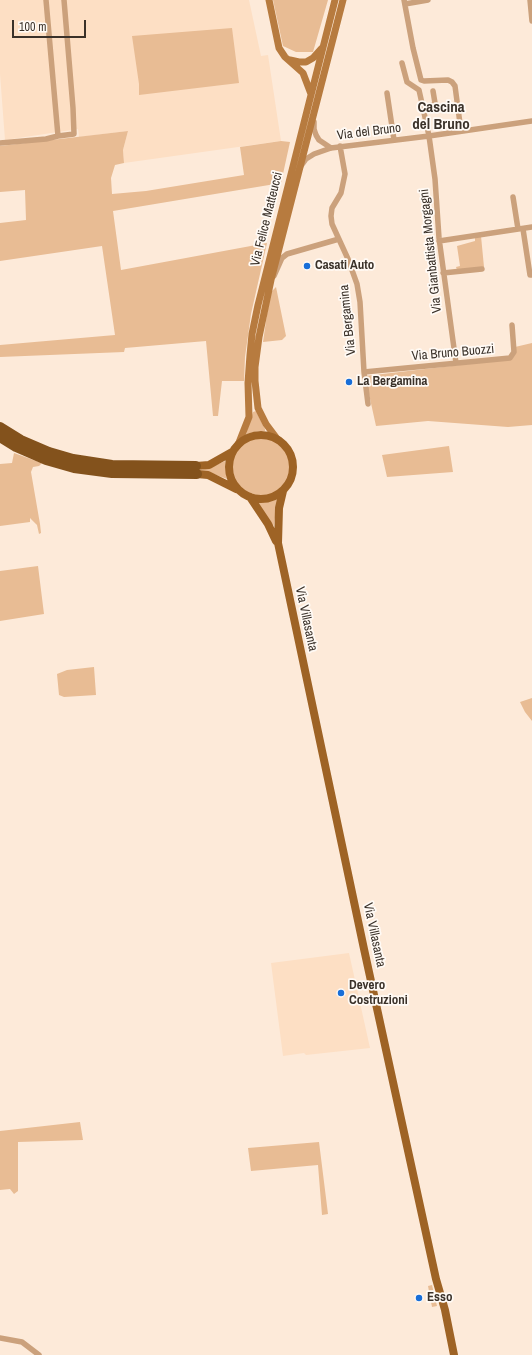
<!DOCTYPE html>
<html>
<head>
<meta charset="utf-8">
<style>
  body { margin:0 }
  #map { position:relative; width:532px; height:1355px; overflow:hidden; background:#fdead9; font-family:"Archivo Narrow",sans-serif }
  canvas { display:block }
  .scale { position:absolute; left:12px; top:20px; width:74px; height:18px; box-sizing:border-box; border:2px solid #3a3129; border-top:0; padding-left:5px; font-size:12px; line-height:14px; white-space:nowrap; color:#3a3129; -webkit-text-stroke:3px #fffaf5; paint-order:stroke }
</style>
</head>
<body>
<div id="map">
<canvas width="532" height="1355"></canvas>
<div class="scale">100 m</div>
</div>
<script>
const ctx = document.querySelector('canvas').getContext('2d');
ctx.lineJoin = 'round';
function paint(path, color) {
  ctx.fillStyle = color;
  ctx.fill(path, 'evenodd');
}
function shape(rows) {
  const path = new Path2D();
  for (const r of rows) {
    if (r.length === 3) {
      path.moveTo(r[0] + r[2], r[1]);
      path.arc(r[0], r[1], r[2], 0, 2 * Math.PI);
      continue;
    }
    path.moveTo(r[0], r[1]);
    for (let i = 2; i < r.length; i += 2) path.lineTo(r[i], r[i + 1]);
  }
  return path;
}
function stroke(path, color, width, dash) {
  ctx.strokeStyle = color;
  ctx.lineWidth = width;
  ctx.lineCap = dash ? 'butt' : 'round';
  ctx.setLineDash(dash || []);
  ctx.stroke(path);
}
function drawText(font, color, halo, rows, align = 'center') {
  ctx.font = font + ' "Archivo Narrow",sans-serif';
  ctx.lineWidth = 3.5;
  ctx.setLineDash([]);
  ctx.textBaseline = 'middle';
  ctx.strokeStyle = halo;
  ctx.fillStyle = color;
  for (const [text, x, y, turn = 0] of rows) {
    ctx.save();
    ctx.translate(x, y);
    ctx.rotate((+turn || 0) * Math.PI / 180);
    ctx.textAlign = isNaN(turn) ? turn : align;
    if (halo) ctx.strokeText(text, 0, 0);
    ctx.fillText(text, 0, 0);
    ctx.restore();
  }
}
const built = shape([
  [0,0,249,0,261,56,268,55,281,141,124,163,123,150,128,131,79,137,78,129,5,140,0,74],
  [349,953,370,1048,306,1055,304,1053,283,1056,271,963]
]);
const green = shape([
  [273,0,328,0,313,52,296,52,283,46],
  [232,28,239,83,139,95,139,84,132,36],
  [128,131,123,150,124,163,115,165,111,178,112,194,146,191,244,175,240,147,281,141,290,142,281,183,113,211,121,270,267,243,251,314,245,357,244,381,222,381,218,416,213,416,206,341,125,348,124,352,0,357,0,345,115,335,102,246,0,261,0,223,26,220,25,190,0,192,0,146],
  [481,236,484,267,457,270,456,267,460,266,457,246,475,241,475,237],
  [276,287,286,336,282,340,263,342,267,314,271,292],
  [532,343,532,425,508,427,428,421,376,426,365,376,512,359,515,347],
  [256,411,265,429,265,431,259,431,246,434,253,412],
  [261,467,29],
  [449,446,453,472,387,477,382,455],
  [14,453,42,463,39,466,33,467,31,472,40,524,41,533,39,534,37,525,30,518,30,522,0,526,0,464,12,463],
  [225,461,227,479,211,473,198,471,212,467],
  [278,498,274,524,273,527,256,503,271,501],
  [38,566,44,614,0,621,0,571],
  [94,667,96,695,64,697,59,695,57,674,67,670],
  [532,698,532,721,525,712,520,702],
  [80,1122,83,1140,18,1142,18,1191,14,1194,10,1189,0,1190,0,1131],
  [319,1142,328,1214,322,1215,318,1165,251,1171,248,1148],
  [432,1285,437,1306,432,1307,428,1286]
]);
const street = shape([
  [46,0,58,136],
  [404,0,413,48,421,80,424,81,448,80,452,82,455,86,461,131],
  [530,0,532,21],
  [405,4,428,0],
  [402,63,407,82,419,90,423,108],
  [433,91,435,103,433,105,425,106,423,108,429,136,435,179,439,238,456,363],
  [387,93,394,140],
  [314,122,314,129,316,135,319,140,331,148],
  [0,143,46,139,58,136,74,134,73,108,64,0],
  [340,146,345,174,341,193,332,208,331,216,332,224,348,259,357,284,360,302,364,372,368,404],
  [301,166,306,159,314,154,331,148,429,136,532,121],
  [513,197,518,229],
  [523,229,530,275,532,275],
  [439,241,532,227],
  [443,273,482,269],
  [274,276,282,258,287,254,339,239],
  [364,372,510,358,514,352,512,325],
  [0,1338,22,1342,39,1355]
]);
const secondary = shape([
  [269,0,279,48,285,57,303,73,311,94],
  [290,60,299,62,306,62,313,58,321,49],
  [278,440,266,424,258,408,255,381,255,367,259,337,271,280,343,0],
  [238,445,249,417,248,383,250,355,252,334,258,305,335,0]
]);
const primary = shape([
  [261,467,32],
  [196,466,209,465,232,452],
  [197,474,208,475,236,489],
  [283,491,279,508,278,543,364,949,436,1279,445,1310,454,1355],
  [250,497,268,524,276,541]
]);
const highway = shape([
  [0,427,21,440,49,452,73,459,112,465,196,466],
  [0,437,16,447,46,460,74,468,112,473,197,474]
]);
const markers = [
  [307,266,4,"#186ed8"],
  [349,382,4,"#186ed8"],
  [341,993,4,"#186ed8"],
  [419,1298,4,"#186ed8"]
];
const streetNames = [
  ["Via del Bruno",369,132,-7],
  ["Via Felice Matteucci",267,219,-76],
  ["Via Gianbattista Morgagni",431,251,-96],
  ["Via Bergamina",348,320,-96],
  ["Via Bruno Buozzi",453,353,-5],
  ["Via Villasanta",306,619,78],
  ["Via Villasanta",374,935,78]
];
const poiNames = [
  ["Casati Auto",315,266],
  ["La Bergamina",357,382],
  ["Devero",349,986],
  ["Costruzioni",349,1001],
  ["Esso",427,1298]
];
const quarterNames = [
  ["Cascina",441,108],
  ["del Bruno",441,125]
];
paint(built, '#fddfc4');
paint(green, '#e8bc94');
stroke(street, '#cba17c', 5.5);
stroke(secondary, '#b77b3f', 7);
stroke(primary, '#9e6325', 8);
stroke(highway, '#83521c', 10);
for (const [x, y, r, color] of markers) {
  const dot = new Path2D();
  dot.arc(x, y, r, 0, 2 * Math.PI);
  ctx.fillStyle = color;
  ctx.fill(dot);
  stroke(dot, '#fffaf5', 1.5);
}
drawText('13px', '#3a3129', '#fffaf5', streetNames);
drawText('bold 13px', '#3a3129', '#fffaf5', poiNames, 'left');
drawText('bold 15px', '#3a3129', '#fffaf5', quarterNames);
</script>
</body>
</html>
